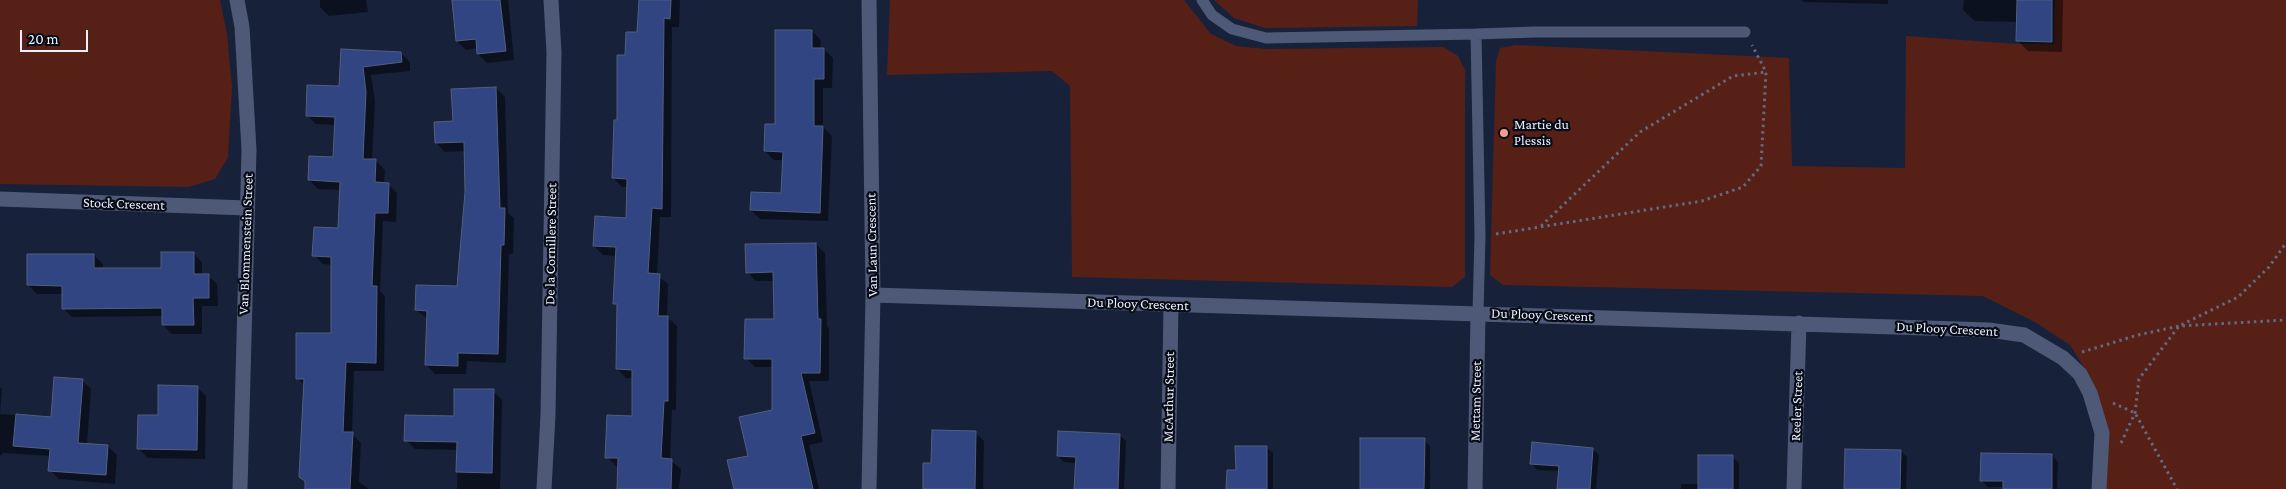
<!DOCTYPE html>
<html>
<head>
<meta charset="utf-8">
<style>
  body { margin:0 }
  #map { position:relative; width:2286px; height:489px; overflow:hidden; background:#18213a; font-family:"Crimson Pro",serif }
  canvas { display:block }
  .scale { position:absolute; left:20px; top:30px; width:68px; height:22px; box-sizing:border-box; border:2px solid #eaf0fe; border-top:0; padding-left:6px; font-size:15px; line-height:18px; white-space:nowrap; color:#eaf0fe; -webkit-text-stroke:4px #070b16; paint-order:stroke }
</style>
</head>
<body>
<div id="map">
<canvas width="2286" height="489"></canvas>
<div class="scale">20 m</div>
</div>
<script>
const ctx = document.querySelector('canvas').getContext('2d');
ctx.lineJoin = 'round';
function paint(path, color) {
  ctx.fillStyle = color;
  ctx.fill(path, 'evenodd');
}
function shape(rows) {
  const path = new Path2D();
  for (const r of rows) {
    path.moveTo(r[0], r[1]);
    for (let i = 2; i < r.length; i += 2) path.lineTo(r[i], r[i + 1]);
  }
  return path;
}
function stroke(path, color, width, dash) {
  ctx.strokeStyle = color;
  ctx.lineWidth = width;
  ctx.lineCap = dash ? 'butt' : 'round';
  ctx.setLineDash(dash || []);
  ctx.stroke(path);
}
function drawText(font, color, halo, rows, align = 'center') {
  ctx.font = font + ' "Crimson Pro",serif';
  ctx.lineWidth = 4.5;
  ctx.setLineDash([]);
  ctx.textBaseline = 'middle';
  ctx.strokeStyle = halo;
  ctx.fillStyle = color;
  for (const [text, x, y, turn = 0] of rows) {
    ctx.save();
    ctx.translate(x, y);
    ctx.rotate((+turn || 0) * Math.PI / 180);
    ctx.textAlign = isNaN(turn) ? turn : align;
    if (halo) ctx.strokeText(text, 0, 0);
    ctx.fillText(text, 0, 0);
    ctx.restore();
  }
}
const green = shape([
  [0,0,220,0,227,34,232,87,228,157,215,179,189,187,0,184],
  [890,0,1184,0,1211,34,1236,46,1266,49,1443,47,1458,56,1465,70,1465,277,1452,287,1072,277,1070,86,1052,71,887,75],
  [1214,0,1418,0,1417,26,1265,28,1234,18],
  [2055,0,2286,0,2286,489,2104,489,2105,431,2092,380,2070,345,2035,322,1983,296,1503,285,1490,275,1496,61,1500,48,1516,45,1789,58,1792,166,1905,168,1906,36,2017,44,2054,44]
]);
const shadow = shape([
  [320,0,366,0,368,12,329,16,320,7],
  [453,0,508,0,514,60,487,63,478,54,478,48,466,50,457,41],
  [640,0,680,0,679,27,672,27,671,217,660,217,657,275,668,284,667,317,677,326,676,410,672,410,670,460,681,469,679,489,619,489,619,466,616,466,607,457,633,417,634,378,626,378,617,369,618,307,614,303,617,256,603,255,594,246,627,219,628,187,622,187,613,178,627,56,638,33],
  [1801,0,1888,0,1888,4,1804,2],
  [1964,0,2063,0,2062,52,2028,51,2017,40,2017,22,1975,21,1963,10],
  [812,31,821,40,820,49,824,49,833,58,832,88,823,88,823,127,832,136,828,221,760,219,751,210,783,194,784,160,774,160,765,151],
  [342,50,401,53,410,62,410,71,371,75,375,101,372,160,376,161,385,170,384,184,388,184,397,193,396,222,383,221,380,291,385,296,384,371,354,371,352,434,361,443,359,482,369,489,307,489,307,483,300,477,305,386,297,378,332,335,332,265,323,264,314,255,339,229,341,190,318,189,309,180,334,159,336,125,316,124,307,115,340,87],
  [496,88,505,97,508,213,514,218,513,254,509,254,506,363,467,361,466,374,435,374,426,365,428,319,416,310,458,287,467,192,466,151,445,152,436,143,454,123],
  [816,244,825,253,827,326,829,329,829,381,809,381,823,442,809,445,819,489,735,489,773,411,773,367,755,367,746,358,775,320,774,281,756,281,747,272],
  [193,253,202,262,202,275,208,275,217,284,218,306,202,306,202,334,172,334,163,325,163,316,72,317,63,308,63,294,37,294,28,285,94,255,103,264,103,270,162,269],
  [82,380,91,389,87,445,108,446,117,455,115,484,59,479,50,470,51,456,2,453,2,455,0,455,0,387,2,389,0,414,53,418],
  [197,387,206,396,205,459,148,458,139,449,160,416],
  [493,391,502,400,500,489,457,489,458,450,415,449,406,440,455,417],
  [975,432,984,441,983,489,892,489,924,489,932,465],
  [1120,435,1126,441,1124,489,1076,489,1077,463,1064,462,1058,456],
  [1424,440,1430,446,1430,489,1361,489],
  [1266,447,1273,453,1273,489,1228,489,1237,471],
  [1593,449,1599,455,1596,489,1558,489,1560,471,1537,470,1531,463],
  [1901,451,1907,457,1906,489,1846,489],
  [2052,455,2058,462,2057,489,2004,489,2004,487,1988,487,1982,481],
  [1732,457,1739,463,1739,489,1681,489,1681,484,1699,484]
]);
const building = shape([
  [452,0,500,0,506,51,477,54,476,39,456,41,452,0],
  [639,0,671,0,670,19,664,18,662,209,652,208,648,273,660,274,658,316,668,316,668,401,664,401,661,458,672,459,671,489,617,489,618,458,605,458,607,415,632,416,632,370,616,369,617,304,613,304,616,247,593,246,595,216,626,218,627,179,612,178,614,120,617,120,617,55,625,55,626,32,637,32,639,0],
  [2017,0,2052,0,2052,42,2016,41,2017,0],
  [775,30,812,30,812,48,824,48,824,79,814,79,814,126,823,126,820,213,750,210,751,192,781,193,783,152,764,151,765,124,775,124,775,30],
  [341,49,401,52,402,62,363,67,366,92,363,159,376,159,375,182,389,183,388,213,375,213,372,286,377,286,376,363,346,362,343,432,353,432,350,489,305,489,305,481,299,477,304,379,296,379,296,333,331,333,331,257,312,256,314,227,338,228,340,182,308,180,309,156,333,157,335,117,306,116,307,85,339,86,341,49],
  [496,87,500,208,505,208,504,245,501,245,498,354,458,353,458,366,425,365,427,311,415,310,416,285,457,286,465,192,464,142,435,143,434,122,453,121,451,89,496,87],
  [816,243,818,319,821,319,820,373,801,373,815,433,801,436,813,489,734,489,727,460,748,456,739,417,772,410,772,359,744,359,745,319,774,319,773,272,746,273,745,244,816,243],
  [161,252,194,252,194,274,209,274,209,298,193,298,194,325,162,325,162,308,62,309,62,286,27,285,27,254,94,254,94,268,161,268,161,252],
  [54,377,83,379,78,443,108,445,106,475,48,471,50,449,13,446,16,414,51,417,54,377],
  [158,385,198,386,197,450,137,449,138,415,158,415,158,385],
  [454,389,494,389,492,473,456,472,457,442,404,441,405,415,454,416,454,389],
  [932,430,976,431,975,489,923,489,923,463,931,463,932,430],
  [1058,431,1120,434,1118,489,1074,489,1076,457,1057,456,1058,431],
  [1360,438,1425,438,1424,489,1360,489,1360,438],
  [1532,442,1593,448,1590,489,1557,489,1559,466,1530,464,1532,442],
  [1235,446,1267,446,1267,489,1226,489,1227,470,1236,470,1235,446],
  [1845,449,1901,450,1900,489,1844,489,1845,449],
  [1981,453,2052,454,2052,489,2003,489,2003,481,1980,481,1981,453],
  [1698,455,1733,455,1733,489,1698,489,1698,455]
]);
const path = shape([
  [1541,226,1640,132,1733,76,1766,72],
  [1496,234,1702,201,1743,187,1761,166,1766,72,1752,45],
  [2082,352,2138,335,2179,326,2286,320],
  [2113,403,2135,413,2177,489],
  [2121,443,2135,413,2139,379,2179,326,2238,297,2269,267,2286,243]
]);
const lane = shape([
  [1202,0,1212,15,1232,29,1266,38,1476,34],
  [1478,313,1480,236,1476,34,1535,32,1745,32]
]);
const street = shape([
  [237,0,242,27,249,150,240,489],
  [0,199,247,208],
  [873,295,1989,330,2024,335,2063,358,2080,374,2090,393,2102,433,2099,489],
  [544,489,548,415,554,52,551,0],
  [869,489,873,295,869,0],
  [1168,489,1171,305],
  [1475,489,1478,313],
  [1794,489,1799,323]
]);
const markers = [
  [1504,133,5,"#f49d8d"]
];
const poiNames = [
  ["Martie du",1514,125],
  ["Plessis",1514,141]
];
const streetNames = [
  ["Stock Crescent",124,204,2],
  ["Van Blommenstein Street",246,244,-88],
  ["De la Cornillere Street",551,244,-89],
  ["Van Laun Crescent",872,245,-91],
  ["Du Plooy Crescent",1138,304,2],
  ["Du Plooy Crescent",1542,315,2],
  ["Du Plooy Crescent",1947,329,3],
  ["McArthur Street",1169,397,-89],
  ["Mettam Street",1476,401,-89],
  ["Reeler Street",1797,406,-88]
];
paint(green, '#572017');
paint(shadow, '#0007');
paint(building, '#304582');
stroke(building, '#535f7d', 1);
stroke(path, '#626a7f', 3, [2.5, 4]);
stroke(lane, '#4d5976', 11);
stroke(street, '#4d5976', 15);
for (const [x, y, r, color] of markers) {
  const dot = new Path2D();
  dot.arc(x, y, r, 0, 2 * Math.PI);
  ctx.fillStyle = color;
  ctx.fill(dot);
  stroke(dot, '#070b16', 2);
}
drawText('14px', '#eaf0fe', '#070b16', poiNames, 'left');
drawText('14px', '#eaf0fe', '#070b16', streetNames);
</script>
</body>
</html>
